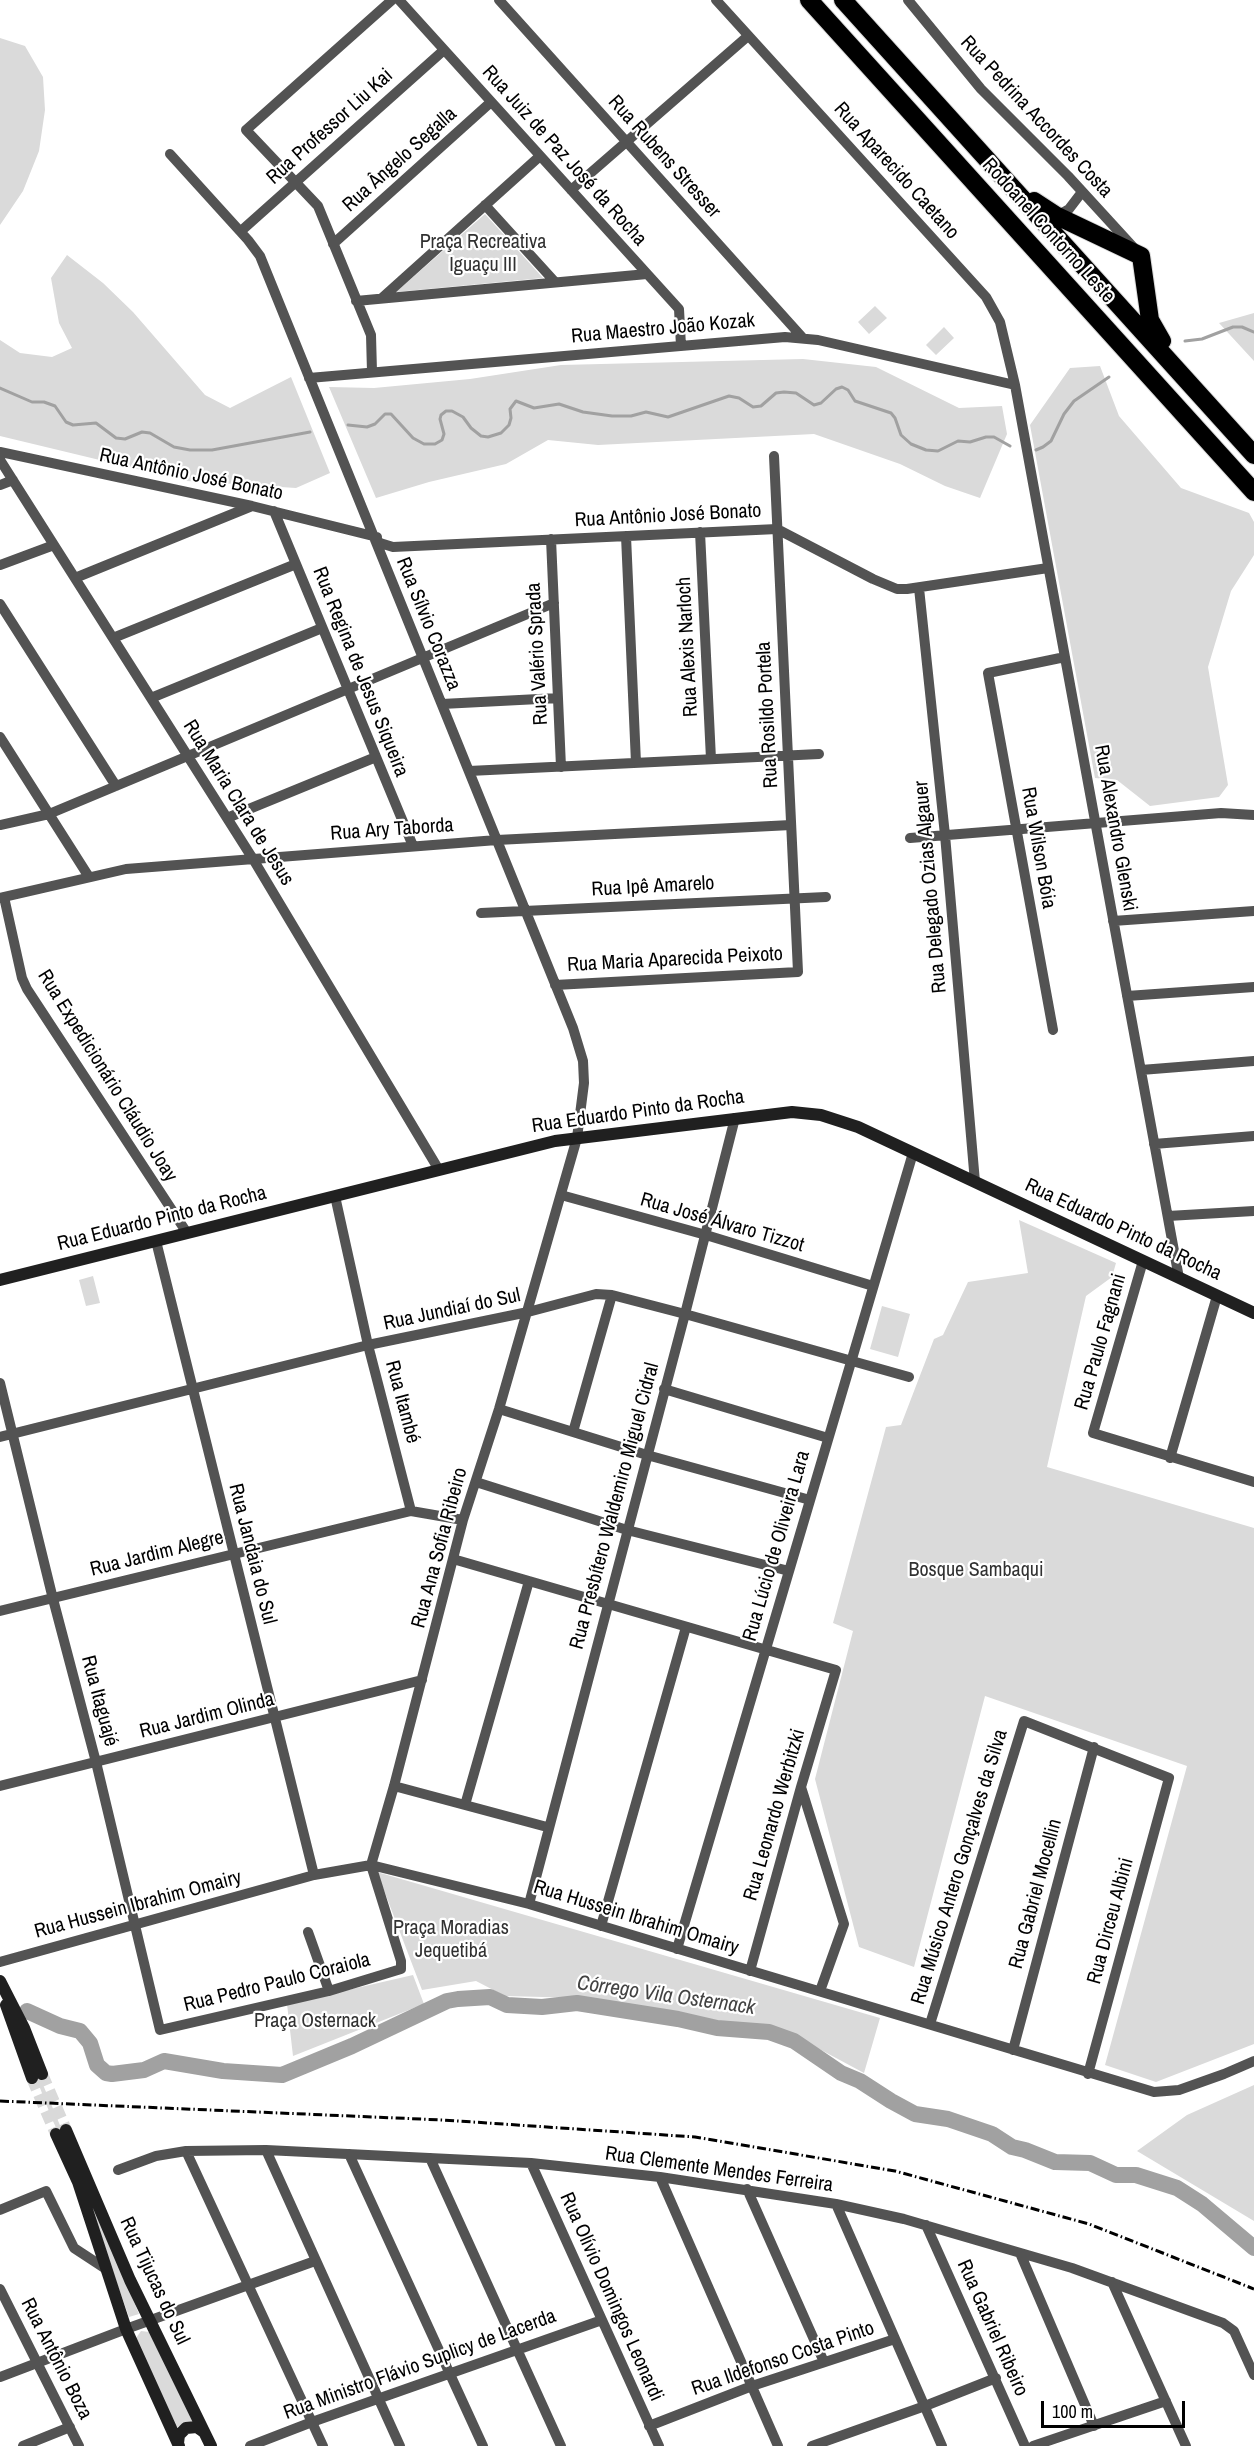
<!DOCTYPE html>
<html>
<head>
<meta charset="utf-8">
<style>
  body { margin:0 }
  #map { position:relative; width:1254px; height:2446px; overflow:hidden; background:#fff; font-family:"Archivo Narrow",sans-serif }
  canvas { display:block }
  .scale { position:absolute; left:1041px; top:2401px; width:144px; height:27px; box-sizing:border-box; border:3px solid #000; border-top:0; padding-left:8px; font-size:18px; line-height:21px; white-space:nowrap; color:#000; -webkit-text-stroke:4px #fff; paint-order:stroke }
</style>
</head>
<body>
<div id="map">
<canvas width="1254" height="2446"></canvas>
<div class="scale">100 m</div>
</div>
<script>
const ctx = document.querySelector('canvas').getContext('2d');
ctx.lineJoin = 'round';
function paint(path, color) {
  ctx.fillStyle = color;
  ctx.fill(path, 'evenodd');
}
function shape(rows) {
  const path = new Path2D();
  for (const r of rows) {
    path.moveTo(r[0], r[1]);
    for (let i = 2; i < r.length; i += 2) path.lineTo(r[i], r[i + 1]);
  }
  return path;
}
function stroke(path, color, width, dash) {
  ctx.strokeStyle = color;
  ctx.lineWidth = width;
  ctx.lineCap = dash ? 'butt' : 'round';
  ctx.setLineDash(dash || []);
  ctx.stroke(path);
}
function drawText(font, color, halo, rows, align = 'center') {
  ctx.font = font + ' "Archivo Narrow",sans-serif';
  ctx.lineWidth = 4.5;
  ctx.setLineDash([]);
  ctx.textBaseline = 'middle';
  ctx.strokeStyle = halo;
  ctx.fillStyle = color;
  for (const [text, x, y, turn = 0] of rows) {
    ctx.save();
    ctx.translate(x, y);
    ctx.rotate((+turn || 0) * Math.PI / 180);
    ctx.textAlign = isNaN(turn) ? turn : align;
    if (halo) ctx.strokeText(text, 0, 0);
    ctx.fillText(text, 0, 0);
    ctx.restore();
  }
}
const green = shape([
  [0,38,25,46,43,77,45,110,39,151,23,191,0,225],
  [485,214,543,278,396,292],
  [67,255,103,283,133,312,205,395,230,408,291,377,330,473,296,488,187,481,0,436,0,340,20,353,52,357,72,348,59,323,51,278],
  [875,306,887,318,869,334,858,322],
  [1254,313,1254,361,1219,323],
  [944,327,954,338,936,355,926,345],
  [803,359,876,367,959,408,1002,406,1007,434,980,498,945,486,900,464,814,434,598,445,548,440,506,464,429,482,376,498,329,387,374,388,470,379,561,365],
  [1100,366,1119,416,1181,488,1249,513,1254,522,1254,555,1231,591,1208,667,1228,785,1219,797,1150,806,1117,780,1095,778,1030,425,1070,368],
  [1019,1220,1116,1263,1112,1277,1086,1296,1047,1467,1254,1528,1254,2044,1156,2082,1105,2065,1187,1766,985,1696,914,1967,859,1947,815,1779,853,1631,833,1623,886,1427,901,1425,934,1339,943,1335,968,1282,1028,1273],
  [93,1276,100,1303,86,1306,79,1280],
  [882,1306,910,1314,898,1357,870,1349],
  [377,1872,880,2018,864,2073,782,2029,713,2021,581,1998,505,1996,476,1981,422,1990],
  [413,1975,424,2004,293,2056,287,2004],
  [18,2025,139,2314,129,2317,78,2174,52,2119,16,2026],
  [1254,2085,1254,2221,1137,2151,1187,2115],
  [141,2331,149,2332,193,2422,177,2427,154,2381,136,2338]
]);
const stream = shape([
  [1185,341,1202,339,1233,327,1242,327,1254,332],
  [0,388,32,402,44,402,55,406,66,422,73,425,96,423,116,438,125,439,142,432,150,433,174,447,190,450,212,450,310,432],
  [348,425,367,427,375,424,385,414,391,414,413,438,424,444,435,444,442,440,444,434,440,419,441,415,446,411,452,411,463,417,471,428,481,436,488,437,501,433,509,425,511,418,510,409,516,401,534,408,559,404,583,412,612,416,631,416,646,412,668,417,729,396,739,398,753,407,761,406,776,393,784,392,796,393,814,405,821,403,836,389,842,387,848,390,855,401,891,413,895,418,901,435,911,444,926,450,938,451,958,441,970,442,986,437,994,437,1010,446],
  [1036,450,1043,447,1051,441,1064,414,1074,401,1109,377]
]);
const river = shape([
  [27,2011,60,2026,80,2031,90,2043,97,2065,106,2073,112,2074,144,2070,164,2061,223,2071,282,2075,352,2046,447,2001,458,1999,490,1997,507,2005,542,2007,577,2003,678,2019,717,2028,769,2032,794,2041,841,2073,860,2081,891,2101,915,2114,948,2119,992,2134,1012,2147,1025,2150,1055,2162,1090,2163,1116,2175,1136,2175,1177,2188,1202,2204,1254,2248]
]);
const secondaryTunnel = shape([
  [42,2074,66,2130],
  [32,2078,56,2134]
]);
const minor = shape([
  [399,0,679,309,681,346],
  [499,0,802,337],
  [716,0,986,297,1000,322,1015,385,1179,1278],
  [908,0,981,89,1068,176,1133,247],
  [571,190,748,36],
  [485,205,555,282],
  [1057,216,1069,209,1082,192],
  [241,231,444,50],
  [333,244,491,102],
  [382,298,540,156],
  [356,301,647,274],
  [372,372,371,335,318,206,246,130,392,0],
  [309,378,785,337,818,340,1015,385],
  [0,452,252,506,377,537],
  [0,460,253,859,439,1170],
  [0,485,13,480],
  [274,511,413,846],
  [700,532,711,759],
  [626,536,636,763],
  [374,537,380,543,393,547,777,529,873,579,897,589,907,589,1048,568],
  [551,539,561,767],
  [0,565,54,545],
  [75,578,252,506],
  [919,588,945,835,975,1182],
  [0,604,116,786],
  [113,638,296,564],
  [151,698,322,628],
  [442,704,558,698],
  [0,737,89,877],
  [469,771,819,754],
  [227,818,376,757],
  [0,825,49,814,554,603],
  [910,838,1221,813,1254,815],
  [4,897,22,978,27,989,187,1233],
  [0,898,126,869,497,840,791,825],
  [481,913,826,897],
  [1113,921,1254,911],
  [555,985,798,972,774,456],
  [1127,996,1254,987],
  [1053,1030,988,673,1065,657],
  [1141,1070,1254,1061],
  [1154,1144,1254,1136],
  [561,1195,706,1235,873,1286],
  [335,1196,368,1345,411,1511],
  [1168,1216,1254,1211],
  [156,1241,314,1875],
  [1143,1261,1093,1433,1254,1482],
  [0,1383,53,1599,96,1762,160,2030,329,1991,401,1969,401,1961,371,1865,394,1786,463,1520,499,1409,577,1138,584,1083,583,1061,573,1028,260,256,248,240,170,154],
  [664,1389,828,1438],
  [499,1409,647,1455,810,1500],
  [573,1432,612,1295],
  [0,1437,368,1345,528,1312,596,1294,612,1295,685,1314,909,1377],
  [1170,1458,1217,1296],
  [476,1482,627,1530,789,1571],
  [453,1559,836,1670,801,1787,750,1971],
  [0,1611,411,1511,463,1520],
  [0,1786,422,1680],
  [394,1786,547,1827],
  [801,1787,844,1924,820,1991],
  [465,1805,529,1581],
  [529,1904,685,1314,735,1118],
  [601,1926,686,1627],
  [308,1932,329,1991],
  [677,1949,913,1153],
  [0,1962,314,1875,371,1865,529,1904,1154,2092,1179,2090,1224,2074,1254,2061],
  [930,2024,1024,1721,1169,1778,1088,2074],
  [1013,2050,1094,1747],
  [266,2150,400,2446],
  [186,2151,323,2446],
  [349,2154,483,2446],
  [430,2158,561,2446],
  [531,2163,659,2446],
  [118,2170,156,2156,186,2151,266,2150,531,2163,660,2177,836,2204,904,2219,1072,2268,1223,2323,1234,2331,1254,2375],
  [660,2177,778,2446],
  [747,2189,824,2362],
  [836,2204,942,2446],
  [0,2210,46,2191,74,2248,106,2269],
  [926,2225,1025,2446],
  [1020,2253,1094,2426],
  [1112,2282,1186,2446],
  [0,2289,79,2446],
  [0,2377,126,2329,315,2261],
  [649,2426,752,2386,895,2339],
  [23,2446,70,2427],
  [250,2446,312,2422,602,2320],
  [812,2446,925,2406,996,2378],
  [1033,2446,1166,2401]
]);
const secondary = shape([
  [0,1280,555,1141,792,1112,821,1115,858,1127,1254,1313],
  [0,1981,24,2028,42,2074],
  [6,2005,32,2078],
  [66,2130,130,2280,211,2446],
  [56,2134,78,2182,126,2329,179,2446],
  [178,2443,179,2435,186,2428,197,2427,204,2432]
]);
const motorway = shape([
  [809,0,1254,492],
  [843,0,1254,455],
  [1034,201,1057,216,1141,256,1150,320,1162,341]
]);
const rail = shape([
  [0,2101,443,2120,695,2137,895,2171,1089,2224,1254,2289]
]);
const streetNames = [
  ["Rua Pedrina Accordes Costa",1036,117,47],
  ["Rua Professor Liu Kai",330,127,-42],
  ["Rua Juiz de Paz José da Rocha",564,156,48],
  ["Rua Rubens Stresser",664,157,48],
  ["Rua Ângelo Segalla",400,160,-42],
  ["Rua Aparecido Caetano",896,171,48],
  ["Rodoanel Contorno Leste",1048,231,48],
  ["Rua Maestro João Kozak",663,329,-5],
  ["Rua Antônio José Bonato",191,475,12],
  ["Rua Antônio José Bonato",668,516,-3],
  ["Rua Sílvio Corazza",428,624,68],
  ["Rua Alexis Narloch",688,647,-93],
  ["Rua Valério Sprada",538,654,-93],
  ["Rua Regina de Jesus Siqueira",360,672,68],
  ["Rua Rosildo Portela",768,715,-93],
  ["Rua Maria Clara de Jesus",238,803,58],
  ["Rua Alexandro Glenski",1115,828,80],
  ["Rua Ary Taborda",392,830,-4],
  ["Rua Wilson Bóia",1038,848,80],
  ["Rua Ipê Amarelo",653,887,-3],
  ["Rua Delegado Ozias Algauer",931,887,-95],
  ["Rua Maria Aparecida Peixoto",675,960,-3],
  ["Rua Expedicionário Cláudio Joay",107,1076,58],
  ["Rua Eduardo Pinto da Rocha",638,1112,-8],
  ["Rua Eduardo Pinto da Rocha",162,1219,-14],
  ["Rua José Álvaro Tizzot",722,1223,16],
  ["Rua Eduardo Pinto da Rocha",1123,1230,25],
  ["Rua Jundiaí do Sul",452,1310,-12],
  ["Rua Paulo Fagnani",1101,1342,-74],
  ["Rua Itambé",402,1402,75],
  ["Rua Presbítero Waldemiro Miguel Cidral",615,1506,-75],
  ["Rua Lúcio de Oliveira Lara",777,1546,-74],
  ["Rua Ana Sofia Ribeiro",440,1548,-75],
  ["Rua Jardim Alegre",157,1554,-14],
  ["Rua Jandaia do Sul",252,1554,76],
  ["Rua Itaguajé",99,1701,75],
  ["Rua Jardim Olinda",207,1716,-14],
  ["Rua Leonardo Werbitzki",775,1815,-74],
  ["Rua Músico Antero Gonçalves da Silva",960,1867,-73],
  ["Rua Gabriel Mocellin",1036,1894,-75],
  ["Rua Hussein Ibrahim Omairy",138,1905,-15],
  ["Rua Hussein Ibrahim Omairy",636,1918,17],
  ["Rua Dirceu Albini",1111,1921,-75],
  ["Rua Pedro Paulo Coraiola",277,1983,-14],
  ["Rua Clemente Mendes Ferreira",719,2170,8],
  ["Rua Tijucas do Sul",154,2281,65],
  ["Rua Olívio Domingos Leonardi",611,2297,66],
  ["Rua Gabriel Ribeiro",992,2328,66],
  ["Rua Antônio Boza",56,2359,63],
  ["Rua Ildefonso Costa Pinto",783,2359,-19],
  ["Rua Ministro Flávio Suplicy de Lacerda",420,2365,-20]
];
const parkNames = [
  ["Praça Recreativa",483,243],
  ["Iguaçu III",483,266],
  ["Bosque Sambaqui",976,1571],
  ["Praça Moradias",451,1929],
  ["Jequetibá",451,1952],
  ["Praça Osternack",315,2022]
];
const waterNames = [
  ["Córrego Vila Osternack",666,1996,8]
];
paint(green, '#dadada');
stroke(stream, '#a1a1a1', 3);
stroke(river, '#a1a1a1', 16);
stroke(secondaryTunnel, '#d9d9d9', 12, [12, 6]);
stroke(motorway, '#dbdbdb', 20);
stroke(minor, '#535353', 10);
stroke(secondary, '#202020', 12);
stroke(motorway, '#000', 18);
stroke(rail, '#000', 3, [9, 3, 1.5, 3]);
drawText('20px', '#000', '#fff', streetNames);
drawText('20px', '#313131', '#fff', parkNames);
drawText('italic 21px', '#424242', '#fff', waterNames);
</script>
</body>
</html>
